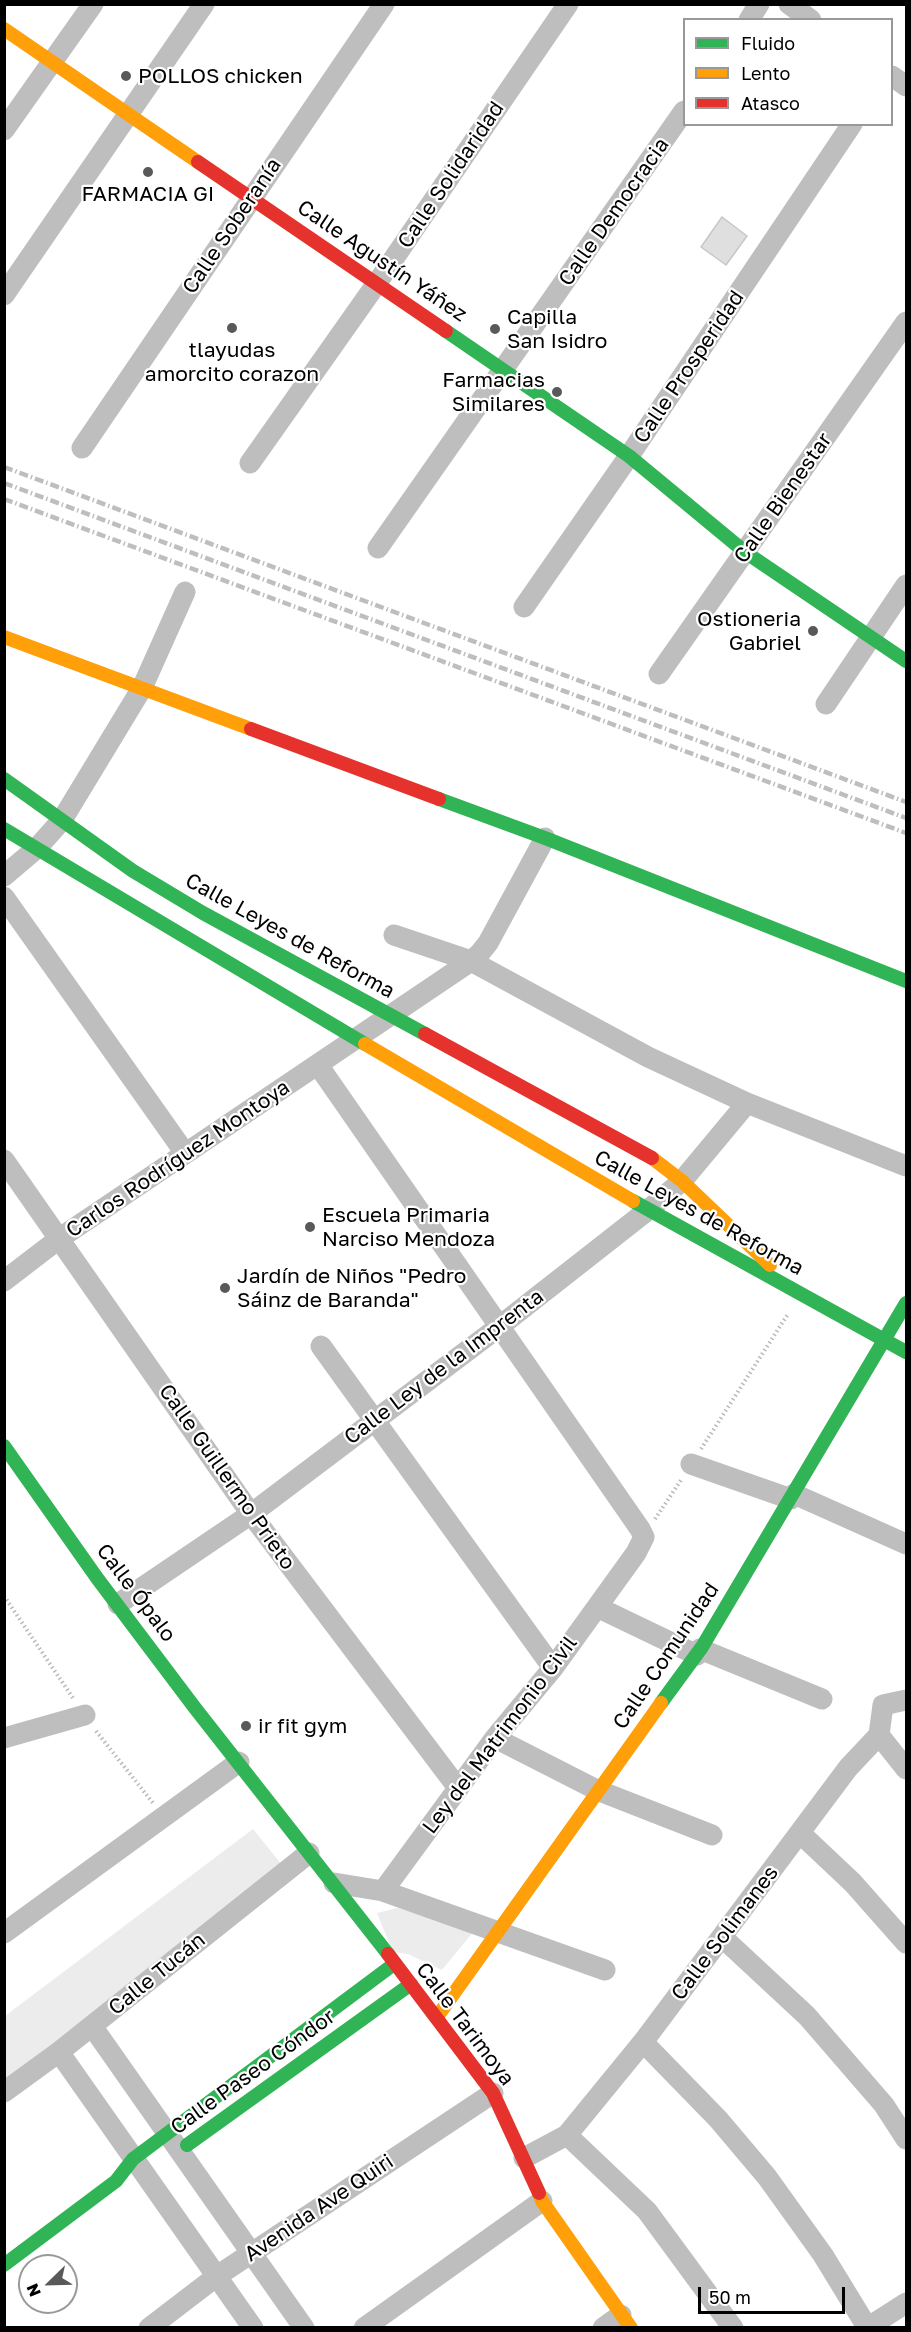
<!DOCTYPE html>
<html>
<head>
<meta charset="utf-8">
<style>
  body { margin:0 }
  #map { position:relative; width:911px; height:2332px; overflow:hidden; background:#fff; font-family:"Golos Text",sans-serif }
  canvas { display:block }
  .frame { position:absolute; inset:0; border:6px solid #000; pointer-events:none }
  .legend { position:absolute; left:683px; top:18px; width:210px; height:108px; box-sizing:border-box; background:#fff; border:2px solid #999; margin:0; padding:8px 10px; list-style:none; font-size:18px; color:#000 }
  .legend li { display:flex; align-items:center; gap:12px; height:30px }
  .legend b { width:30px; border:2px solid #999 }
  .north { position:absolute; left:18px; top:2254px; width:60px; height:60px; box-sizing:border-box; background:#fff; border:2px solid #999; border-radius:50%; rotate:247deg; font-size:16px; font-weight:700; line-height:24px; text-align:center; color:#000 }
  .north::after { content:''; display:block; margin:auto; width:21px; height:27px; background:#595959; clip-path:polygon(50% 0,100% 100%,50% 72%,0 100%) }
  .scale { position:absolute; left:698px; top:2287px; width:147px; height:27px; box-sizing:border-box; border:3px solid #000; border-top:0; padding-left:8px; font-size:18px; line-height:21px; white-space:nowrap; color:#000; -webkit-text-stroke:4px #fff; paint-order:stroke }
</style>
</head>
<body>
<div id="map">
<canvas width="911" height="2332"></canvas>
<div class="frame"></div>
<ul class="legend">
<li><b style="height:8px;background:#30b455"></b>Fluido</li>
<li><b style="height:8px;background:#ff9f0a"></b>Lento</li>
<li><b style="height:8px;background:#e5322d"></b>Atasco</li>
</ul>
<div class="north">N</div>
<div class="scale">50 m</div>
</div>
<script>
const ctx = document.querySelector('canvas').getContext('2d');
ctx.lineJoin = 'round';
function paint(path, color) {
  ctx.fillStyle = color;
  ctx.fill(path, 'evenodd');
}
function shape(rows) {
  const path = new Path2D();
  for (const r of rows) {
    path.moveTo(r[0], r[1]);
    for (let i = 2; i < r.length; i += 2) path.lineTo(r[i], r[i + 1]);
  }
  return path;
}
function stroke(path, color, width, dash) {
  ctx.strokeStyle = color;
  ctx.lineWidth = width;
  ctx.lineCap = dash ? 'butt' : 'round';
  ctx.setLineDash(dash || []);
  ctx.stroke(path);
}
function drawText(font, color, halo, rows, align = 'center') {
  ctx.font = font + ' "Golos Text",sans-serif';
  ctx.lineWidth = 4.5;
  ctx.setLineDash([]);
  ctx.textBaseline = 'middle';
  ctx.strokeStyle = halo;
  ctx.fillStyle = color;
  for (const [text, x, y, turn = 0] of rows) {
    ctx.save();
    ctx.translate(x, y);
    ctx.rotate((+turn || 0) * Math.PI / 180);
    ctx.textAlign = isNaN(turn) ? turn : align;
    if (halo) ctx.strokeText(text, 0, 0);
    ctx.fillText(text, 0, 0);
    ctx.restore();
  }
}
const green = shape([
  [253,1829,290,1875,5,2082,5,2016],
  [398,1908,474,1931,442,1970,408,1954,393,1952,377,1913]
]);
const building = shape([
  [722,217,747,236,726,265,701,247,722,217]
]);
const path = shape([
  [701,1449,788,1314],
  [655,1519,681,1480],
  [4,1596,73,1698],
  [96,1731,153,1803]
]);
const street = shape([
  [789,4,811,20],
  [749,20,759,4],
  [892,76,906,86],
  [4,130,93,4],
  [4,295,204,4],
  [82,448,384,4],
  [250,463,377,283,568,4],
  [378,548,684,111],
  [524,607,629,456,852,124],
  [659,674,906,322],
  [826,704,906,585],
  [4,876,37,848,62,820,142,688,185,592],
  [4,897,185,1153],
  [394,935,471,961,648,1057,747,1103,906,1166],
  [318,1065,640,1529,644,1537,636,1553,553,1668,495,1738,383,1891,334,1883],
  [4,1160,251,1514,458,1788],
  [4,1281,60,1238,471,961,480,953,488,943,545,838],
  [321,1346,553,1668],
  [691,1464,791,1499],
  [794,1494,906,1544],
  [118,1604,251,1514,500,1326,648,1210,682,1181,747,1103],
  [597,1607,697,1655],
  [700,1649,822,1699],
  [879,1735,906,1769],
  [4,1738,85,1715],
  [495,1738,597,1790,712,1835],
  [800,1833,853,1883,906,1943],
  [383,1891,605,1970],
  [4,1933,239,1762],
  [722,1937,807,2016,884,2105,906,2139],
  [92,2026,304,2328],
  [643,2042,718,2119,767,2177,823,2255,867,2327],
  [59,2052,253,2328],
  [4,2092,59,2052,309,1853],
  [567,2135,647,2211,733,2328],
  [524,2158,567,2135,643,2042,848,1768,879,1735,883,1705,906,1700],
  [149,2328,217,2276,493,2093],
  [364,2328,542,2201],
  [603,2328,621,2315],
  [867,2328,906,2303]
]);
const fast = shape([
  [446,331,629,456,745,552,906,661],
  [4,779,133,871,203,913,425,1034],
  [439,799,545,838,906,981],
  [4,829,365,1044],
  [633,1201,906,1352],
  [4,1446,97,1578,195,1708,388,1954],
  [661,1703,702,1647,906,1303],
  [187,2145,411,1984],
  [4,2265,116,2181,133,2159,394,1964]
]);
const slow = shape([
  [4,29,198,162],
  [4,637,251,729],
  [365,1044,633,1201],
  [652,1158,682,1181,770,1265],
  [437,2017,661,1703],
  [539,2193,542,2201,631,2328]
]);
const jam = shape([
  [198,162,446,331],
  [251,729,439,799],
  [425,1034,652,1158],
  [388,1954,493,2093,539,2193]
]);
const rail = shape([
  [4,467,906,802],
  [4,483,906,818],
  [4,499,906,833]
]);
const markers = [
  [126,76,6,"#595959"],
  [148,172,6,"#595959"],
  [232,328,6,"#595959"],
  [495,329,6,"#595959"],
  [557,392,6,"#595959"],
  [813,631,6,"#595959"],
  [310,1227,6,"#595959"],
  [225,1288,6,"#595959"],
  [246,1726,6,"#595959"]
];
const poiNames = [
  ["POLLOS chicken",138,76],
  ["FARMACIA GI",148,194,"center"],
  ["Capilla",507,317],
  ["San Isidro",507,341],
  ["tlayudas",232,350,"center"],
  ["amorcito corazon",232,374,"center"],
  ["Farmacias",545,380,"right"],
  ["Similares",545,404,"right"],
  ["Ostioneria",801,619,"right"],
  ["Gabriel",801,643,"right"],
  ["Escuela Primaria",322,1215],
  ["Narciso Mendoza",322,1239],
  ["Jardín de Niños \"Pedro",237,1276],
  ["Sáinz de Baranda\"",237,1300],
  ["ir fit gym",258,1726]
];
const streetNames = [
  ["Calle Solidaridad",451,175,-56],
  ["Calle Democracia",614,212,-55],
  ["Calle Soberanía",232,226,-56],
  ["Calle Agustín Yáñez",382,261,34],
  ["Calle Prosperidad",689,367,-56],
  ["Calle Bienestar",783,498,-55],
  ["Calle Leyes de Reforma",290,936,29],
  ["Carlos Rodríguez Montoya",178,1159,-34],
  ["Calle Leyes de Reforma",699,1213,29],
  ["Calle Ley de la Imprenta",444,1367,-37],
  ["Calle Guillermo Prieto",227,1477,55],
  ["Calle Ópalo",136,1593,53],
  ["Calle Comunidad",666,1656,-56],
  ["Ley del Matrimonio Civil",500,1735,-53],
  ["Calle Solimanes",725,1933,-53],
  ["Calle Tucán",157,1974,-39],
  ["Calle Tarimoya",465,2024,53],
  ["Calle Paseo Cóndor",253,2072,-36],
  ["Avenida Ave Quiri",319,2208,-34]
];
paint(green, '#ececec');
paint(building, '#dfdfdf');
stroke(building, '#c7c7c7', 1.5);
stroke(path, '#b9b9b9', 4, [1.5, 3]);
stroke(street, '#bebebe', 21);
stroke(fast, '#30b455', 14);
stroke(slow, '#ff9f0a', 14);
stroke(jam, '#e5322d', 14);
stroke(rail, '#bebebe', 4.5, [9, 3, 1.5, 3]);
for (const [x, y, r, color] of markers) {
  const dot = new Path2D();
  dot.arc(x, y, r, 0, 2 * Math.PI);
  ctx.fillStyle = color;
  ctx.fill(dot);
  stroke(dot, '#fff', 2);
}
drawText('21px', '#000', '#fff', poiNames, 'left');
drawText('21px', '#000', '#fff', streetNames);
</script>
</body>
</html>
